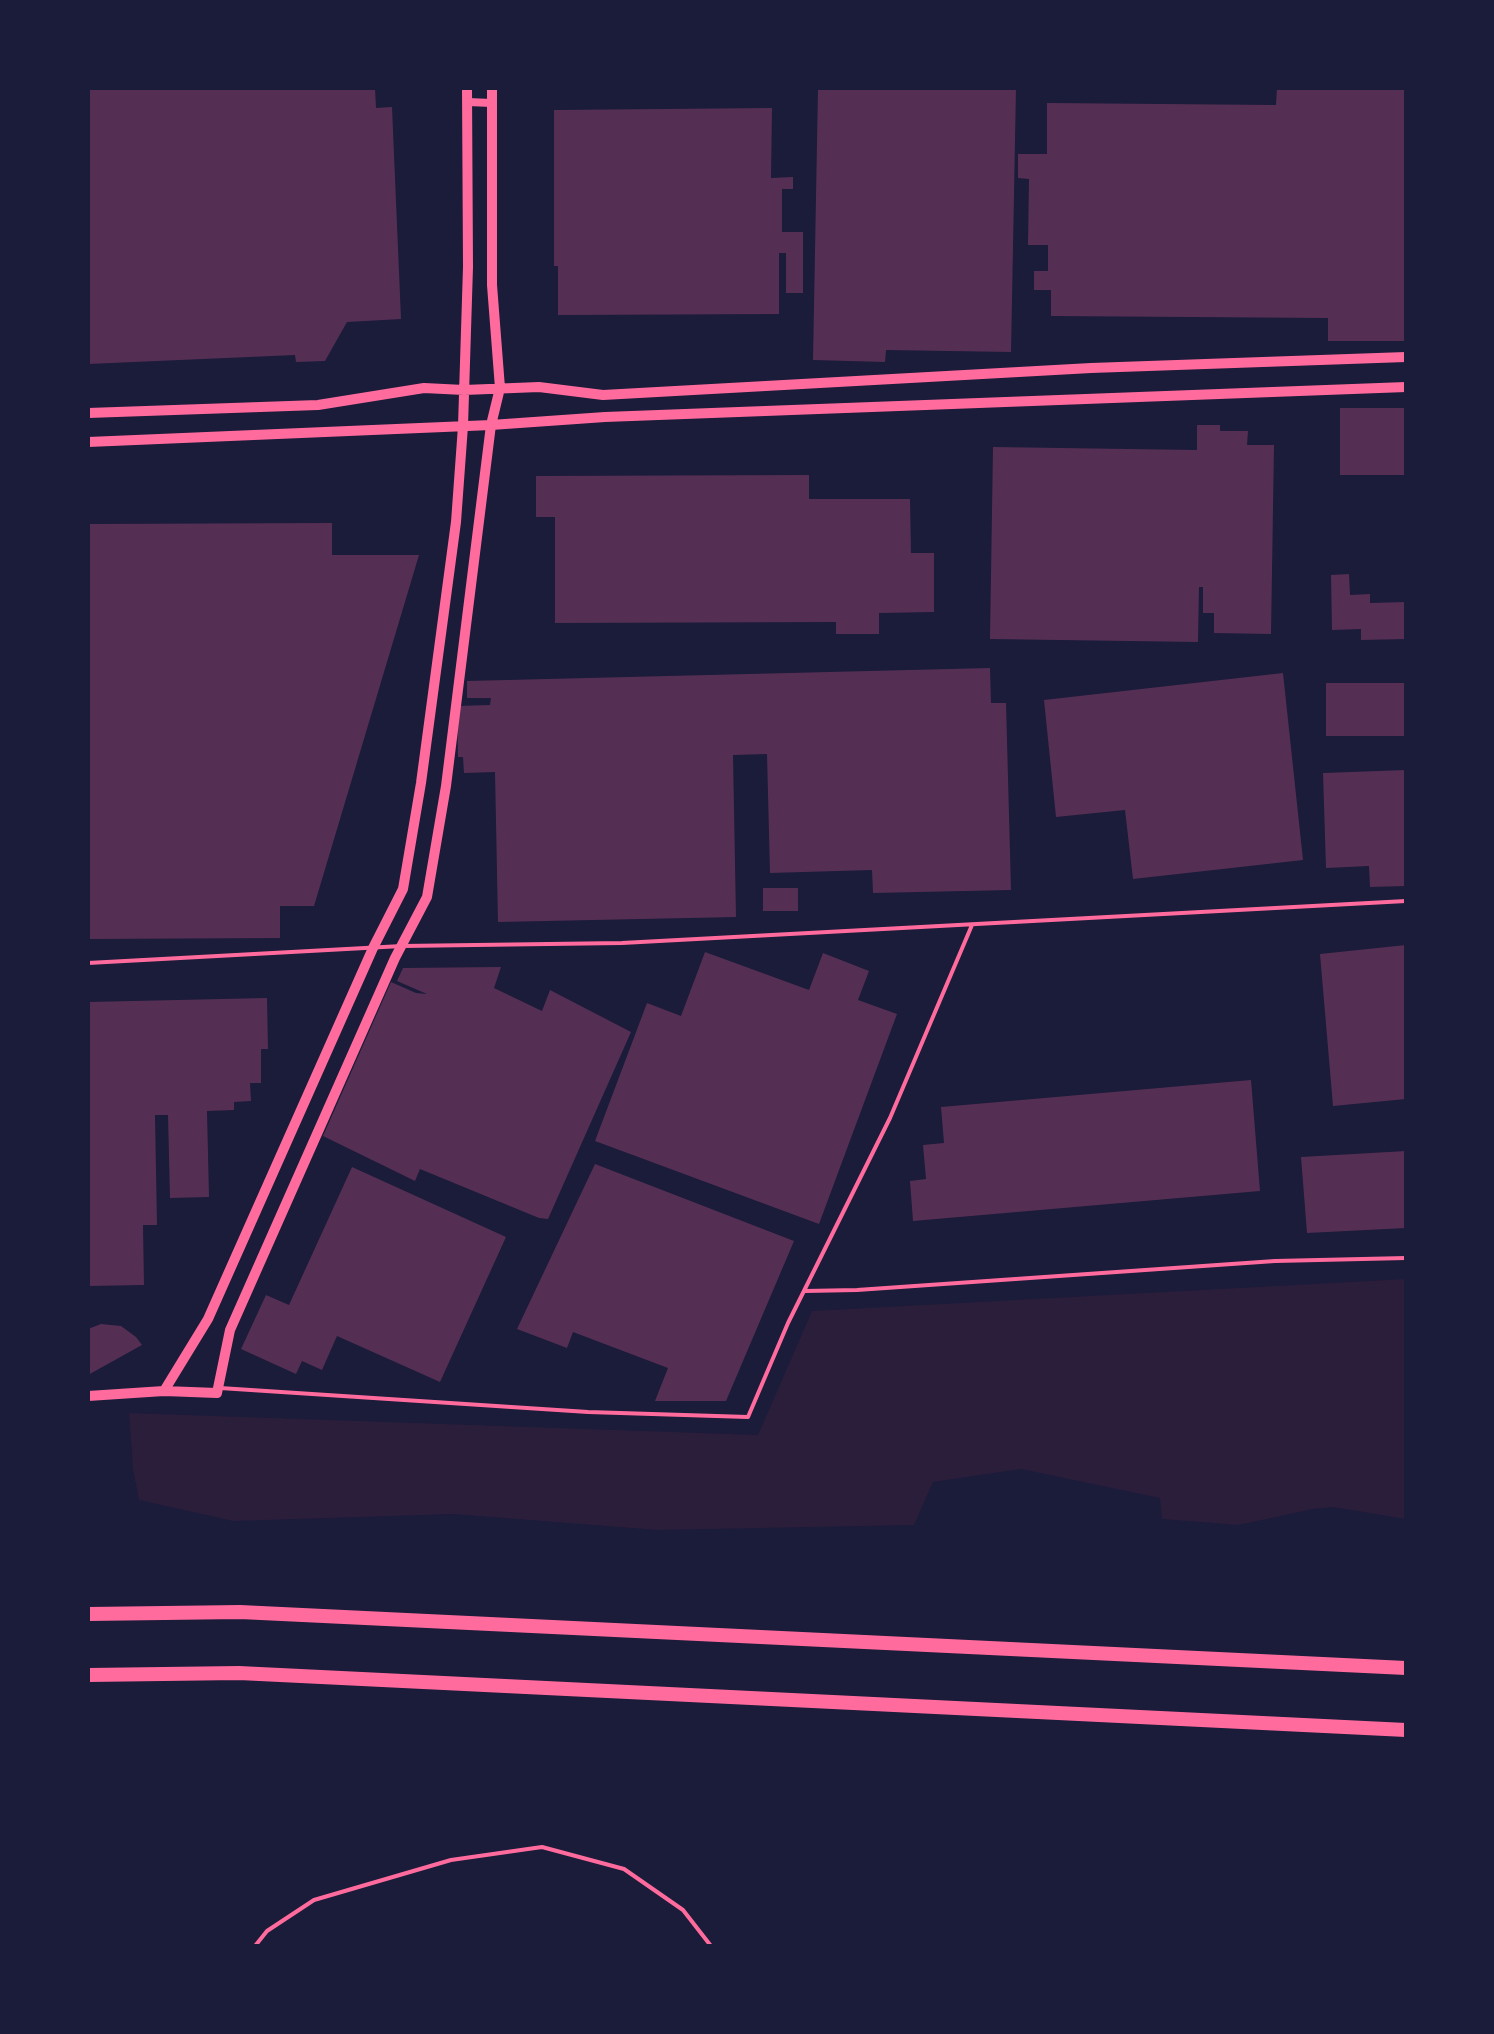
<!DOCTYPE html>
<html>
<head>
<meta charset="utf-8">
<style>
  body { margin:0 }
  #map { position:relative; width:1494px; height:2034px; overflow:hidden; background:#1b1b3a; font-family:"Work Sans",sans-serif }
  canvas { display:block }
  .frame { position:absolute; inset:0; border:90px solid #1b1b3a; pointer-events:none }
</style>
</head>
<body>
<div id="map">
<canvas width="1494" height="2034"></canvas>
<div class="frame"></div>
</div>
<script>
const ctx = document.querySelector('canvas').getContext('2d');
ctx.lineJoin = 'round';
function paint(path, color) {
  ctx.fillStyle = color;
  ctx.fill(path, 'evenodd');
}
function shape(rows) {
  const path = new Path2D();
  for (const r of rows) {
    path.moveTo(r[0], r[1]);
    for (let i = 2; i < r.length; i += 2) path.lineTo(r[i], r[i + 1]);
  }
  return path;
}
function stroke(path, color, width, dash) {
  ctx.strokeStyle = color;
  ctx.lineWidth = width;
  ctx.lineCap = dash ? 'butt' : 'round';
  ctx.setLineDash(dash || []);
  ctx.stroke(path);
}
const green = shape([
  [1406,1279,1406,1519,1333,1507,1313,1509,1238,1525,1162,1519,1160,1498,1021,1469,933,1482,914,1525,658,1530,453,1514,233,1521,139,1500,133,1469,129,1413,758,1435,812,1311]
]);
const building = shape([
  [88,88,375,88,376,108,392,107,401,319,347,322,325,361,296,362,295,355,88,364],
  [818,88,1016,88,1011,352,886,350,885,362,813,360],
  [1277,88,1406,88,1406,341,1328,341,1328,318,1051,316,1051,290,1034,290,1034,271,1048,271,1048,245,1028,245,1029,179,1018,178,1018,154,1047,154,1047,103,1276,105],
  [772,108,771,178,793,177,793,189,782,189,782,232,803,232,803,293,786,293,786,253,779,253,779,314,558,315,558,266,554,266,554,110],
  [1340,408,1406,408,1406,475,1340,475],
  [1197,425,1220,425,1220,431,1248,431,1247,445,1274,445,1271,634,1214,633,1214,613,1203,613,1203,587,1199,587,1198,642,990,639,993,447,1197,450],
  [809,475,809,499,910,499,911,553,934,553,934,612,879,613,879,634,836,634,836,622,555,623,555,517,536,517,536,476],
  [332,523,332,555,419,555,314,906,280,906,280,938,88,939,88,524],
  [1349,574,1350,595,1370,594,1370,603,1406,602,1406,639,1361,640,1361,629,1332,630,1331,575],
  [990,668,991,703,1006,703,1011,890,873,893,872,870,770,873,767,754,733,755,736,917,498,922,495,772,464,773,463,757,458,757,457,706,490,705,491,698,467,698,467,681],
  [1283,673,1303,860,1133,879,1125,810,1056,817,1044,700],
  [1326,683,1406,683,1406,736,1326,736],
  [1406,770,1406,886,1370,887,1369,866,1326,868,1323,773],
  [763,888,798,888,798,911,763,911],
  [1406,945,1406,1099,1333,1106,1320,954],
  [705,952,809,990,823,953,869,971,858,1000,897,1014,819,1224,595,1141,647,1003,681,1016],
  [501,967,494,988,542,1011,550,990,631,1032,548,1219,539,1218,420,1169,415,1181,323,1136,391,982,416,993,427,994,397,981,403,968],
  [267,998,268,1049,261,1049,261,1083,250,1083,251,1101,234,1102,234,1110,207,1111,209,1197,170,1198,168,1115,155,1115,157,1225,143,1225,144,1285,88,1286,88,1002],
  [1251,1080,1260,1191,913,1221,910,1181,926,1179,923,1145,944,1143,941,1107],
  [1406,1151,1406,1228,1307,1233,1301,1157],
  [595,1164,794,1241,726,1401,655,1401,668,1368,573,1332,567,1348,517,1329],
  [352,1167,506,1237,440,1382,337,1336,322,1370,302,1361,296,1374,241,1349,266,1295,289,1305],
  [101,1324,121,1326,136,1337,142,1345,88,1375,88,1329]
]);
const service = shape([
  [88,963,402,946,622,943,1406,901],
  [805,1291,857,1290,1275,1261,1406,1258],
  [220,1388,588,1412,748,1417,788,1323,890,1118,972,925],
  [255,1946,267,1931,314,1900,451,1860,542,1847,624,1869,683,1910,711,1946]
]);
const minor = shape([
  [468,102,491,103]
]);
const tertiary = shape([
  [88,413,318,405,424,388,464,390,539,387,603,395,1091,368,1406,357],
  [88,442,491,425,605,417,1406,387],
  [164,1391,208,1319,373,948,403,889,421,783,456,522,463,426,468,267,467,88],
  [88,1396,164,1391,217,1393,230,1330,395,958,427,897,446,786,491,425,500,388,492,285,492,88]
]);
const motorway = shape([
  [88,1614,240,1612,1406,1668],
  [88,1675,239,1673,1406,1730]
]);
paint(green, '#2a1e3b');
paint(building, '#542f53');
stroke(service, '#ff6b9d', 4);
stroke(minor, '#ff6b9d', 8);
stroke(tertiary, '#ff6b9d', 10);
stroke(motorway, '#ff6b9d', 14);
</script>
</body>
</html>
